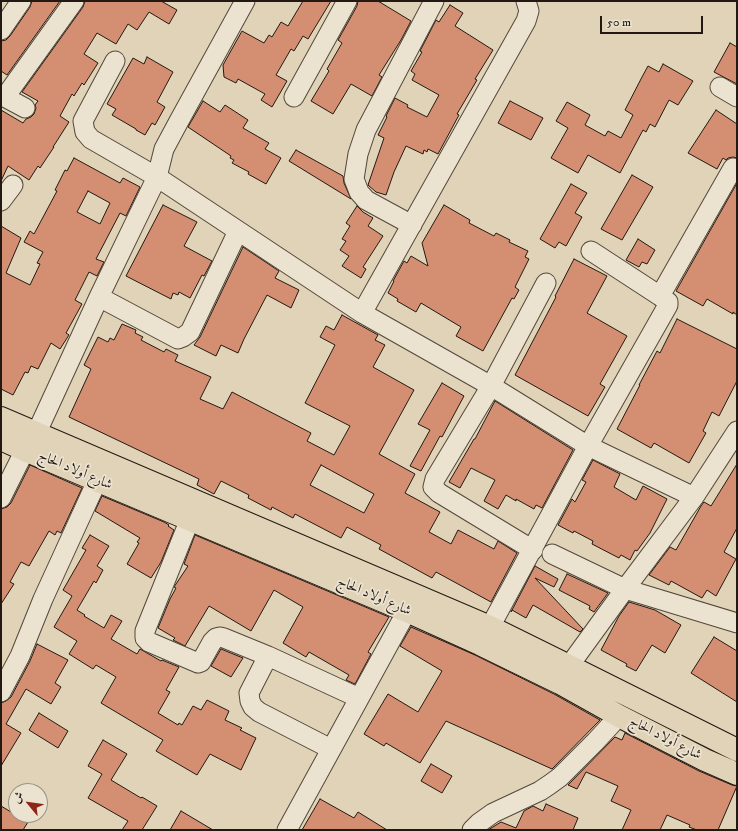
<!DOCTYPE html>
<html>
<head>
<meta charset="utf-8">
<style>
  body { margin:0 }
  #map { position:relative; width:738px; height:831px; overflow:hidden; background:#e0d3b7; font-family:"IM FELL DW Pica",Amiri,serif }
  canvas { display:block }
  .frame { position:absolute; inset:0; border:2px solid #231912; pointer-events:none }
  .north { position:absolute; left:8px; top:783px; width:40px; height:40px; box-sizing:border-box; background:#ebe2d0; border:1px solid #9b9284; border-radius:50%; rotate:299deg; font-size:11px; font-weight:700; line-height:16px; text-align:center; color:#231912 }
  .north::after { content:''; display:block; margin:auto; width:14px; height:18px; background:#8f2418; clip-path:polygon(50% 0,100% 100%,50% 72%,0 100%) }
  .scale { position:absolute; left:600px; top:16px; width:103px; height:18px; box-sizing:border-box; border:2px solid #231912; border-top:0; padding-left:5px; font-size:12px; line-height:14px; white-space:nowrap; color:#231912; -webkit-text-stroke:3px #ebe2d0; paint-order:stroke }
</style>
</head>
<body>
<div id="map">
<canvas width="738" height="831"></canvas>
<div class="frame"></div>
<div class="north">ش</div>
<div class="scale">50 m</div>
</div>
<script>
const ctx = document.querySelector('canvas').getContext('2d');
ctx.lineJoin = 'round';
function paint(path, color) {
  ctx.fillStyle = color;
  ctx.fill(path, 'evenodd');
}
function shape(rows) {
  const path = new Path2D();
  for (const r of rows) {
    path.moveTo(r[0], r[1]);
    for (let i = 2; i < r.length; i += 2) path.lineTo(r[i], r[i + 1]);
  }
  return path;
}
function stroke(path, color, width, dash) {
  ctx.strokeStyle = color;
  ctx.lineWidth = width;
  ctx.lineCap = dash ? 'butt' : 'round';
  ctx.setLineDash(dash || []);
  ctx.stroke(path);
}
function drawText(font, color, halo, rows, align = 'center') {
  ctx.font = font + ' "IM FELL DW Pica",Amiri,serif';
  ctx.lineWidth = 3.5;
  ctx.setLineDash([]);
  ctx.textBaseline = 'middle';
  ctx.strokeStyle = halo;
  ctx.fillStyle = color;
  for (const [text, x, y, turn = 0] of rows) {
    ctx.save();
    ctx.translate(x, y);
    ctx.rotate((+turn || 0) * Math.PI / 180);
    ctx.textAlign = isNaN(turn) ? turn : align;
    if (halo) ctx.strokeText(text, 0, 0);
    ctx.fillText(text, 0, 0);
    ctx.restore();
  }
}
const building = shape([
  [32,1,60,1,7,75,1,71,1,41,6,40,10,36,30,7,32,1],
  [85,1,161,1,177,10,169,24,149,12,137,30,128,24,116,44,97,33,84,54,98,63,84,85,82,83,74,96,72,94,60,116,69,122,53,147,54,147,40,168,38,166,29,180,8,166,1,181,1,110,23,123,26,119,31,117,34,114,36,108,35,105,38,101,22,92,83,7,85,1],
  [303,1,331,1,308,39,303,36,294,51,291,49,276,75,287,81,272,107,261,100,265,94,238,79,236,83,224,77,223,65,242,31,264,43,269,35,272,37,281,22,288,26,303,1],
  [358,1,378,1,411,21,401,40,379,75,382,77,372,96,351,84,333,114,311,101,329,71,327,69,342,43,338,40,357,6,358,1],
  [450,5,463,13,455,26,493,50,475,79,477,80,457,114,459,115,438,154,428,149,427,152,424,150,423,154,406,146,394,172,386,195,376,192,368,185,384,138,378,135,387,117,386,116,395,98,408,105,407,107,427,117,439,95,412,80,415,74,411,71,422,52,420,51,436,20,439,22,450,5],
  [730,43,737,47,737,84,714,72,730,43],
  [147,57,173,72,157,102,165,107,155,125,152,123,145,135,136,130,136,129,112,115,116,109,107,104,133,58,144,64,147,57],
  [663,64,693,81,678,105,669,100,655,127,650,124,646,132,643,130,620,173,588,155,578,173,551,158,568,128,556,121,567,102,590,115,585,125,605,136,608,131,621,138,633,115,625,110,642,77,648,66,659,72,663,64],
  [203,101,220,112,225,105,248,120,243,128,269,143,265,149,281,158,266,184,248,174,249,172,232,163,234,160,230,158,231,156,188,127,203,101],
  [510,101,543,118,531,140,498,123,510,101],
  [716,110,737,124,737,158,733,157,728,158,726,160,723,158,717,169,688,153,716,110],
  [296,150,343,176,344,183,351,199,289,161,296,150],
  [74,158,120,183,123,178,140,187,126,216,120,213,96,259,104,262,97,276,89,272,75,300,82,304,66,333,69,335,60,349,51,343,38,369,31,366,28,373,25,372,13,395,1,389,1,226,21,238,6,273,30,285,40,264,37,263,43,252,24,242,30,231,34,234,57,191,55,190,65,170,67,171,74,158],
  [88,191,110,203,100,224,77,212,88,191],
  [632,175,653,187,622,240,601,229,632,175],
  [737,183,737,315,733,312,733,314,707,299,703,306,676,291,737,183],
  [571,184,587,193,575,213,582,217,566,246,559,242,555,248,540,239,571,184],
  [163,205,197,222,184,246,212,261,204,276,202,275,190,298,179,292,178,295,173,293,171,299,126,276,163,205],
  [444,205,470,220,469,223,494,236,496,233,510,240,509,242,528,251,525,257,529,259,515,287,519,290,514,299,512,298,483,351,456,336,461,327,421,303,416,312,397,301,398,299,388,293,394,281,393,281,404,261,407,263,411,256,428,266,422,243,444,205],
  [357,206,363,212,373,218,368,226,383,236,363,267,366,269,361,278,342,266,349,256,340,250,346,241,342,239,350,226,346,223,357,206],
  [638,239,655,250,647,264,642,262,639,267,626,260,638,239],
  [243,247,279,271,275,278,299,290,291,308,267,295,244,339,238,353,221,345,216,356,194,345,200,337,243,247],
  [574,259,607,276,587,313,627,336,600,384,605,387,588,416,515,375,556,297,555,296,574,259],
  [342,315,378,335,375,340,385,345,373,367,414,390,379,454,415,474,405,493,440,512,429,532,451,544,458,530,494,549,498,541,517,553,491,602,436,572,432,578,379,549,381,545,347,527,341,538,295,514,293,518,272,507,271,510,248,498,249,495,221,481,214,494,197,485,199,479,69,417,91,369,84,365,98,337,108,342,110,338,114,340,122,324,136,330,135,333,143,337,141,340,164,352,166,349,178,355,175,361,211,377,200,399,223,409,232,392,311,433,307,441,334,455,350,426,305,403,335,345,320,337,326,326,334,330,342,315],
  [321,465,374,494,364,513,310,485,321,465],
  [677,319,737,349,737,381,719,416,712,412,703,431,706,433,689,463,654,443,651,448,617,429,640,385,639,385,657,351,660,353,677,319],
  [442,383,464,396,442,437,440,436,421,471,410,466,430,430,418,424,442,383],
  [495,401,573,450,542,508,536,505,534,509,516,499,516,501,506,495,498,509,484,501,495,480,471,468,460,488,449,482,474,439,475,439,495,401],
  [593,460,620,474,614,487,636,500,643,486,667,499,650,533,637,551,635,550,630,560,621,555,619,558,592,544,593,541,574,531,573,533,558,525,572,499,575,502,586,482,582,480,593,460],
  [737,464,737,528,724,552,736,559,716,596,707,590,702,598,671,581,669,585,649,575,670,547,676,550,701,506,704,502,711,506,737,464],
  [30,465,82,488,61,533,57,531,55,535,49,531,29,566,21,562,10,582,14,584,1,604,1,509,7,507,11,503,30,465],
  [102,496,164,522,169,525,168,526,174,530,161,562,151,578,127,564,139,543,137,542,140,538,95,511,102,496],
  [90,535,109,546,97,566,103,570,96,583,94,581,77,610,85,615,84,616,104,628,111,615,122,621,111,639,137,654,140,649,161,661,162,660,179,667,166,690,170,692,158,713,178,725,179,723,182,725,193,706,201,710,207,700,229,711,225,720,242,728,240,730,256,738,241,770,210,754,197,775,156,751,163,740,101,703,116,677,96,665,93,669,69,654,77,641,54,627,72,596,63,590,86,550,82,548,90,535],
  [195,535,389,617,368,652,371,654,355,684,346,680,349,675,309,652,306,657,283,643,303,607,274,590,251,631,209,606,185,646,173,640,175,638,158,628,170,599,176,588,174,587,188,566,184,564,195,535],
  [535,566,558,579,554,587,535,578,583,629,580,632,533,605,526,618,512,610,511,612,535,566],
  [567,574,608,593,594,612,589,609,590,606,559,590,567,574],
  [629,602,655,610,681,625,665,653,652,645,636,671,626,666,627,664,601,650,619,616,629,602],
  [411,627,475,655,554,694,600,720,552,769,446,721,420,763,386,743,384,746,364,734,388,694,418,712,442,671,400,646,411,627],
  [714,637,737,651,737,702,691,673,714,637],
  [37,644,68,660,55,683,61,687,51,704,26,689,6,724,21,733,1,766,1,703,6,701,11,697,30,661,37,644],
  [221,649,243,658,231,677,211,666,221,649],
  [39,713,68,731,58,748,29,730,39,713],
  [625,733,699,771,732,785,737,786,718,830,697,830,689,827,690,825,667,815,660,830,622,830,631,810,611,801,618,786,586,772,577,789,568,785,615,737,622,740,625,733],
  [103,740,127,754,111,780,141,798,142,797,157,806,142,830,122,830,128,821,88,798,102,774,88,766,103,740],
  [431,764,452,776,442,793,421,781,431,764],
  [320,799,354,818,358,812,387,830,302,830,320,799],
  [546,804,578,818,573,830,488,830,501,822,516,828,524,811,533,806,543,811,546,804],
  [1,806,28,822,23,830,1,830,1,806],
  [181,811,213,830,170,830,181,811]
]);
const minor = shape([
  [1,30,21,1],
  [115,61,83,121,85,132,91,139,157,177,362,313,491,386,588,446,694,497],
  [720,87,737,97],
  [1,95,25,108],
  [5,97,74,1],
  [294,97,347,1],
  [1,201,13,185],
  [412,225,366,200,359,192,354,179,358,154,366,130,434,1],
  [660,296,733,168],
  [99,297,178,339,183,337,190,332,238,231],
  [362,313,526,21,529,11,526,1],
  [36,434,99,297,157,177,164,149,179,121,245,1],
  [1,498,25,450],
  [190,519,145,631,145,638,149,642,198,663,201,662,202,660,212,642,216,638,220,637,224,638,268,656,359,698],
  [533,550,439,493,433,487,435,479,491,386,546,283],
  [552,554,625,589,737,623],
  [490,627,588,446,668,305,668,302,660,296,591,251],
  [268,656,249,693,250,701,253,707,259,712,331,749],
  [569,666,625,589,694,497,737,431],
  [1,692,20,656,43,599,97,481],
  [287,830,407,611,412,598],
  [472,830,479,823,493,813,540,791,549,785,560,777,595,742,619,716]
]);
const major = shape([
  [1,418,490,627,569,666,737,750],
  [1,439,25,450,407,611,480,644,560,683,619,716,705,760,737,774]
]);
const streetNames = [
  ["شارع أولاد الحاج",75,471,23],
  ["شارع أولاد الحاج",374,597,23],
  ["شارع أولاد الحاج",665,739,27]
];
paint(building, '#d48e71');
stroke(building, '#231912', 1);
stroke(minor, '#52483b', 21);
stroke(major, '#231912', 24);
stroke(minor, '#ebe2d0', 19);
stroke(major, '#e0d3b7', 22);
drawText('14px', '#231912', '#ebe2d0', streetNames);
</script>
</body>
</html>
